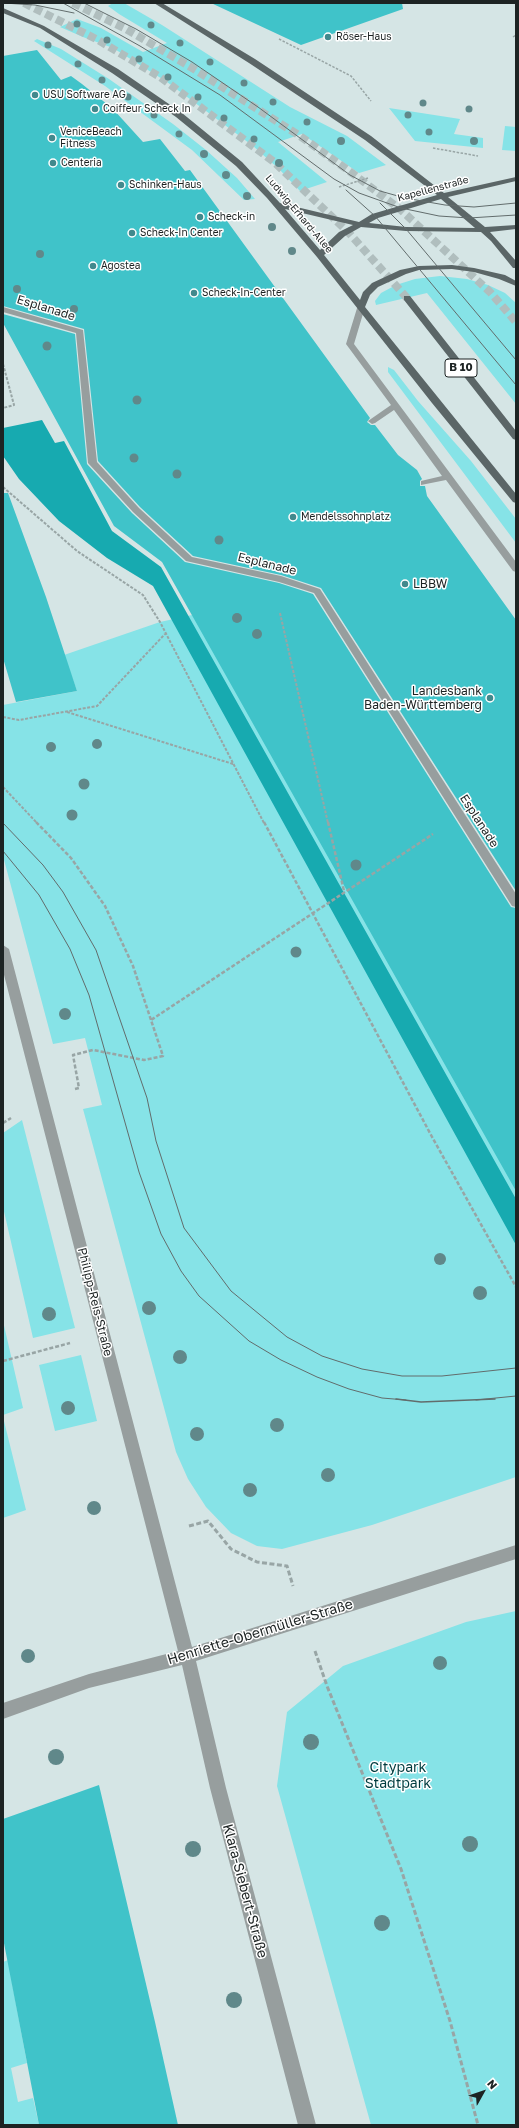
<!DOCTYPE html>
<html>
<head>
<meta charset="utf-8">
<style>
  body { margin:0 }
  #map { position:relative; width:519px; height:2128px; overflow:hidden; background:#d5e5e5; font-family:"Golos Text",sans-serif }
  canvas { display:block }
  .frame { position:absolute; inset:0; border:4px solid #1d2323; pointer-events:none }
  .north { position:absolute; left:463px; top:2072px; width:40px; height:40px; -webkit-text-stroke:3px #fff; paint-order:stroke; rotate:50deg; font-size:11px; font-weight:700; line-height:16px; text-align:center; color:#1d2323 }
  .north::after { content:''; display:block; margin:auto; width:14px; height:18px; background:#1d2323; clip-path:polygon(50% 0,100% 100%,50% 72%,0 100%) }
</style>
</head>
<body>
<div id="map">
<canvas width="519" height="2128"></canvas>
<div class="frame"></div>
<div class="north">N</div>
</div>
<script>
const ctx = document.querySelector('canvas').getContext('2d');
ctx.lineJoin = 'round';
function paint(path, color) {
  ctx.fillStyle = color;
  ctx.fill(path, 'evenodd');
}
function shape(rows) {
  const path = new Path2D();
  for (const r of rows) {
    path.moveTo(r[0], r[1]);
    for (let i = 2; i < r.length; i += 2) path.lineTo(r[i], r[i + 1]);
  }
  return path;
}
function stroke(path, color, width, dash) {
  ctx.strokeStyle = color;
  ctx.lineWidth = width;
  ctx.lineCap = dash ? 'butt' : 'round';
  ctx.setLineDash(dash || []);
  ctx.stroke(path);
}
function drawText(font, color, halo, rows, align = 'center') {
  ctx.font = font + ' "Golos Text",sans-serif';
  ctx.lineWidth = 3;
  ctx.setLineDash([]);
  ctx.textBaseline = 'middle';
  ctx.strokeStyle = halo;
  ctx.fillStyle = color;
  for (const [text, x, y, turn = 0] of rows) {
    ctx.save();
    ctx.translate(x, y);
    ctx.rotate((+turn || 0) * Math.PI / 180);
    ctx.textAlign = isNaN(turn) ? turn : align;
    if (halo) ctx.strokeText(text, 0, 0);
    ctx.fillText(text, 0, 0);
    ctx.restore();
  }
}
const green = shape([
  [113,3,124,3,162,25,290,107,347,136,386,165,359,173,302,134,278,142,327,182,300,191,279,169,253,146,167,82,113,48,83,37,60,27,77,19,101,28,143,52,167,43,119,14,108,6],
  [37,39,61,49,109,79,173,124,206,150,237,178,255,199,244,200,192,150,105,86,34,41],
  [389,108,460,119,454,134,483,138,483,148,415,141],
  [505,126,516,127,516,151,502,150],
  [440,276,467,279,488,285,505,293,516,303,516,404,427,293,376,305,375,301,381,293,396,285,415,279],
  [388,367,394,370,418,401,471,461,516,519,516,543,388,372],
  [192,615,516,984,516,1477,372,1525,282,1549,257,1546,231,1533,206,1507,188,1479,176,1452,83,1109,102,1105,85,1038,53,1044,3,856,3,705,77,691,64,655,160,622],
  [22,1120,75,1328,33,1338,3,1207,3,1133],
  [3,1321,23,1408,3,1415],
  [81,1355,97,1421,55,1431,39,1365],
  [3,1417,26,1510,3,1518],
  [516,1611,516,2125,371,2125,277,1786,287,1712,343,1666,466,1622],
  [19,1956,12,1983,27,2063,11,2068,18,2102,33,2098,39,2125,3,2125,3,1962]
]);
const water = shape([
  [42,420,55,443,64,441,112,531,161,567,516,1199,516,1245,153,586,107,558,59,521,19,479,3,456,3,428]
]);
const building = shape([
  [211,3,402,3,403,9,301,45],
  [37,50,61,80,71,76,82,84,113,109,143,142,160,139,185,171,190,170,370,418,367,422,371,425,375,425,398,455,417,470,422,479,420,481,420,486,425,486,427,496,516,620,516,891,321,588,281,575,193,556,140,507,98,461,84,329,3,306,3,56],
  [3,314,75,334,87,464,132,513,185,562,279,583,313,594,511,907,516,908,516,1191,162,562,114,526,3,323],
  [3,493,8,493,46,597,77,691,16,702,3,658],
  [99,1785,155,2022,178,2125,39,2125,3,1938,3,1819]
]);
const majorTunnel = shape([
  [24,3,98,40,160,77,274,162,349,233,407,298],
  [73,3,126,29,189,66,300,136,352,173,401,210,490,292,516,322]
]);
const pathFar3 = shape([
  [513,37,516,35],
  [279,39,351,76,371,101],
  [433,148,478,156],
  [339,187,368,178]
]);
const pathFar2 = shape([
  [3,364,14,405,3,408],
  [3,487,77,551,143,595,160,622,264,823],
  [280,613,328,823],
  [67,712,233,764],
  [3,717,19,720,97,706,165,634],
  [3,787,37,823]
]);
const pathFar1 = shape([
  [36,822,71,858,105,906,133,966,151,1020],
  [264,822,431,1135,516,1287],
  [328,822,344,891],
  [75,1089,79,1088,73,1055,93,1050,144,1060,163,1056,151,1020,433,834],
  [3,1123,11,1118],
  [3,1361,70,1343]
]);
const path = shape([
  [189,1526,208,1521,231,1549,257,1562,287,1566,293,1586],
  [315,1651,327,1686,401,1869,450,2021,478,2125]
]);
const minor = shape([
  [358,305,365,307,354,344,516,562,516,572,513,571,446,480,421,485,421,481,442,476,394,410,375,423,372,424,368,421,391,405,346,344,358,305],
  [3,307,83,330,97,462,139,508,192,557,281,576,320,589,516,894,516,907,512,906,314,593,279,582,186,561,133,512,88,463,76,333,3,312,3,307],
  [3,945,9,949,192,1647,516,1545,516,1559,196,1661,226,1788,316,2125,298,2125,210,1788,182,1665,89,1688,3,1719,3,1703,89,1674,178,1651,3,971,3,945]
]);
const major = shape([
  [154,3,162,3,255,59,371,136,444,193,516,177,516,181,448,197,485,227,516,225,516,229,490,232,516,261,516,268,513,268,491,241,481,232,406,231,361,227,345,236,324,255,360,300,363,292,372,283,400,270,419,266,452,265,474,268,505,275,516,281,516,286,499,279,474,272,452,269,419,270,406,274,378,287,370,295,365,307,516,494,516,503,513,502,432,403,317,257,267,198,236,166,176,117,112,73,40,28,3,13,3,8,44,26,118,69,182,113,242,162,280,203,359,222,372,214,437,195,365,140,249,63,154,3],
  [441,199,475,228,406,227,369,223,378,218,441,199],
  [285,209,353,225,339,232,320,250,285,209],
  [404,296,410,296,516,431,516,440,513,439,404,300,404,296]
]);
const tramFar1 = shape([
  [3,3,35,5,74,13],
  [63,3,140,46,220,95,334,179,359,193,401,208,439,216,469,218,516,215],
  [84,3,136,29,192,62,258,107,350,175,380,191,405,198,445,205,474,207,516,203],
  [346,190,375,216,516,385],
  [380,203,406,229,516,360],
  [3,823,43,865,63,892,96,950,147,1098,156,1141,184,1228,231,1291,287,1337,322,1356,362,1369,402,1376,442,1376,516,1368],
  [3,851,39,895,70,949,89,995,139,1172,161,1234,181,1271,199,1296,249,1341,281,1360,317,1377,349,1389,382,1398,406,1400],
  [476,1400,516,1396]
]);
const tram = shape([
  [396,1399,421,1402,495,1399]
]);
const trees = [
  [77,24,3.5],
  [151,25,3.5],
  [107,40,3.5],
  [180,43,3.5],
  [48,45,3.5],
  [139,59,3.5],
  [210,62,3.5],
  [78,64,3.5],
  [168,77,3.5],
  [102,80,3.5],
  [244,83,3.5],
  [128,97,3.5],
  [198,97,3.5],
  [273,102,3.5],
  [423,103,3.5],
  [469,109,3.5],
  [154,115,3.5],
  [408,115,3.5],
  [224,118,3.5],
  [307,122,3.5],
  [429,132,3.5],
  [179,134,3.5],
  [254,139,3.5],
  [341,141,4],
  [474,141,4],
  [204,154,4],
  [279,163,4],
  [226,175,4],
  [247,196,4],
  [272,227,4],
  [292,251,4],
  [40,254,4],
  [17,289,4],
  [74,309,4],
  [47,346,4.5],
  [137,400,4.5],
  [134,458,4.5],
  [177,474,4.5],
  [219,540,4.5],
  [237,618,5],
  [257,634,5],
  [97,744,5],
  [51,747,5],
  [84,784,5.5],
  [72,815,5.5],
  [356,865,5.5],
  [296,952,5.5],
  [65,1014,6],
  [440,1259,6],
  [480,1293,7],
  [149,1308,7],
  [49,1314,7],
  [180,1357,7],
  [68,1408,7],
  [277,1425,7],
  [197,1434,7],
  [328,1475,7],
  [250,1490,7],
  [94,1508,7],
  [28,1656,7],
  [440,1663,7],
  [311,1742,8],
  [56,1757,8],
  [470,1844,8],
  [193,1849,8],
  [382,1923,8],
  [234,2000,8]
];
const markers = [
  [328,37,4,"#41898d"],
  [35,95,4,"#41898d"],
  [95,109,4,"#41898d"],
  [52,138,4,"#41898d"],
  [53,163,4,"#41898d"],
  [121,185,4,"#41898d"],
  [200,217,4,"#41898d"],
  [132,233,4,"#41898d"],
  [93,266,4,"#41898d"],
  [194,293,4,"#41898d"],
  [293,517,4,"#41898d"],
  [405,584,4,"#41898d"],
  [490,698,4,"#41898d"]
];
const farPoinames = [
  ["Röser-Haus",336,37],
  ["USU Software AG",43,95],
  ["Coiffeur Scheck In",103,109],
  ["VeniceBeach",60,132],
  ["Fitness",60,144],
  ["Centeria",61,163],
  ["Schinken-Haus",129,185],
  ["Scheck-in",208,217],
  ["Scheck-In Center",140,233],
  ["Agostea",101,266],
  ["Scheck-In-Center",202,293],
  ["Mendelssohnplatz",301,517]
];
const farStreetnames = [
  ["Kapellenstraße",433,189,-15],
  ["Ludwig-Erhard-Allee",299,214,50]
];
const shields = [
  [461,368,32]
];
const shieldNames = [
  ["B 10",461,368]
];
const streetNames = [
  ["Esplanade",46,308,17],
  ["Esplanade",267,564,14],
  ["Esplanade",479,821,57],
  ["Philipp-Reis-Straße",95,1302,76]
];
const poiNames = [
  ["LBBW",413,584],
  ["Landesbank",482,691,"right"],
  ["Baden-Württemberg",482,705,"right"]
];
const nearStreetnames = [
  ["Henriette-Obermüller-Straße",260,1632,-17],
  ["Klara-Siebert-Straße",245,1891,75]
];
const nearParknames = [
  ["Citypark",398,1768],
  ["Stadtpark",398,1784]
];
paint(green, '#86e3e7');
paint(water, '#17aab0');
paint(building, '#40c3c9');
stroke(majorTunnel, '#b0bebe', 8, [8, 4]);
stroke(pathFar3, '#98a5a5', 1.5, [2.5, 1.5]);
stroke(pathFar2, '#98a5a5', 2, [3, 1.5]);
stroke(pathFar1, '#98a5a5', 2.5, [4, 2]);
stroke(path, '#98a5a5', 3, [5, 2.5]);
paint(minor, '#979e9e');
paint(major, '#5b6667');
stroke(tramFar1, '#626c6c', 1);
stroke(tram, '#626c6c', 1.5);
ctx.fillStyle = '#60888a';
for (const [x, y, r] of trees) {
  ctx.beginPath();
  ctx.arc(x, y, r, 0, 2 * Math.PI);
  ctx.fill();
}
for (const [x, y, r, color] of markers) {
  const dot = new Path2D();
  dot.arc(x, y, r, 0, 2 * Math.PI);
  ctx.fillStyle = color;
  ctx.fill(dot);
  stroke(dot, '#fff', 1.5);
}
drawText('10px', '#1d2323', '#fff', farPoinames, 'left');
drawText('10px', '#1d2323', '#fff', farStreetnames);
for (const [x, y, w] of shields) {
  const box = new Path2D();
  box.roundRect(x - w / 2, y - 9, w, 18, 3);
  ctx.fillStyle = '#fff';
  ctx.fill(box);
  stroke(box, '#1d2323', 1);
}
drawText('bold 11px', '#1d2323', null, shieldNames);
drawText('12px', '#1d2323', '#fff', streetNames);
drawText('12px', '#1d2323', '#fff', poiNames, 'left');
drawText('14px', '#1d2323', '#fff', nearStreetnames);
drawText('14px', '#003c3f', '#fff', nearParknames);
</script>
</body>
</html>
